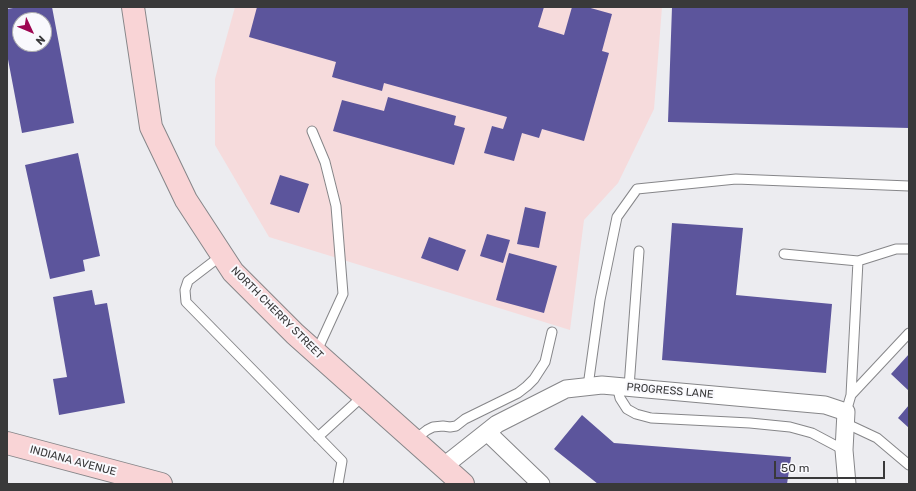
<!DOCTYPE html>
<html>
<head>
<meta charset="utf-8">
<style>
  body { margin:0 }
  #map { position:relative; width:916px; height:491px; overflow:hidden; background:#ececf0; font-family:Rubik,sans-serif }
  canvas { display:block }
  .frame { position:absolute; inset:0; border:8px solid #39393a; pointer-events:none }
  .north { position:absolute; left:12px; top:12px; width:40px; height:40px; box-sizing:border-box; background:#f9f9fd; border:1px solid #acacaf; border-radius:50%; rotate:134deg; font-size:11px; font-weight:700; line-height:16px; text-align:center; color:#39393a }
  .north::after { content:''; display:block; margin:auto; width:14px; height:18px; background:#9d0651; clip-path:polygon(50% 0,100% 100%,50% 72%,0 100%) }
  .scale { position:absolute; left:774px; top:461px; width:111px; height:18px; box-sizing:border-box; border:2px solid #39393a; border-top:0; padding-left:5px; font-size:12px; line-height:14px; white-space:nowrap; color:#39393a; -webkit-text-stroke:3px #f9f9fd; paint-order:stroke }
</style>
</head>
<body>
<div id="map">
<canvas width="916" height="491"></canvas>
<div class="frame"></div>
<div class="north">N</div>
<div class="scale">50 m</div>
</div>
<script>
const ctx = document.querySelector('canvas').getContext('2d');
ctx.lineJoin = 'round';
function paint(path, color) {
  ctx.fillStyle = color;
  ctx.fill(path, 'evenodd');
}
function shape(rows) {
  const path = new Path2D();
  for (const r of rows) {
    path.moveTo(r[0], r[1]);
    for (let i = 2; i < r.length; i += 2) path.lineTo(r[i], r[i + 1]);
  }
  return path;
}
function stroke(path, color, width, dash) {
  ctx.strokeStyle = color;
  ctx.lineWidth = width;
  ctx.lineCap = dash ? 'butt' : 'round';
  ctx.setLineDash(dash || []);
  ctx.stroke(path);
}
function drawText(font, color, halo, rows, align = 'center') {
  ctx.font = font + ' Rubik,sans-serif';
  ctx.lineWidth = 4;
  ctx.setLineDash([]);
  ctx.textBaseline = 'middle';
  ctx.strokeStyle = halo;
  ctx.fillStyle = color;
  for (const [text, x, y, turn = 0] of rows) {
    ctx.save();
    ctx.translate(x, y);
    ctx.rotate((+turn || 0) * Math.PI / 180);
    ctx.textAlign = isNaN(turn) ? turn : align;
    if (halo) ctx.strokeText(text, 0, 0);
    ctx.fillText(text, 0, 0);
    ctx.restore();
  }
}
const industrial = shape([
  [235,7,662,7,654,109,618,183,584,220,570,330,269,237,215,145,215,79]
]);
const building = shape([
  [19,7,52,7,74,123,22,133,7,54,7,9],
  [20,20,44,20,44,44,20,44],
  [257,7,544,7,538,27,564,35,572,7,587,7,612,14,602,51,609,53,584,141,542,129,539,138,522,133,514,161,484,153,492,126,503,129,507,117,384,83,382,91,332,77,336,62,249,37],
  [672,7,909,7,909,128,668,122],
  [388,97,456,116,454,125,465,128,454,165,333,131,342,100,384,111],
  [78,153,100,256,83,260,85,271,50,279,25,165],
  [280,175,309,184,299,213,270,204],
  [525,207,546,212,539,248,517,244],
  [672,223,743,228,736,295,832,304,826,373,662,360],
  [487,234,510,240,503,263,480,256],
  [429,237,466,250,458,271,421,258],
  [509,253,557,266,544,313,496,300],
  [92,290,95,305,107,303,125,403,59,415,53,379,67,377,53,297],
  [909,354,909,391,891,374],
  [909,405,909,428,898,418],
  [582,415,614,443,791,457,787,484,598,484,554,449]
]);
const lane = shape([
  [312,131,325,162,336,206,343,294,316,353],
  [784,254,858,261,851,395,846,412],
  [222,255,188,281,185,290,186,302,342,461,338,484],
  [858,261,896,249,909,249],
  [588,386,600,300,617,217,637,189,736,179,909,186],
  [617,386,620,398,627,409,636,414,651,418,750,423,790,427,812,433,844,450],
  [629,387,639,251],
  [851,395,909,333],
  [845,423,877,438,909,465],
  [318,437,363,396],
  [414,440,427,430,433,427,443,426,450,427,456,426,465,419,518,393,527,386,534,379,545,362,552,332]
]);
const street = shape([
  [487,432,541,484],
  [444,466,497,424,566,389,602,385,825,405,846,412,844,450,847,484]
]);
const secondary = shape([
  [133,7,151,127,186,200,233,272,295,334,463,484],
  [7,443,161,484]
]);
const streetNames = [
  ["NORTH CHERRY STREET",277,313,45],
  ["PROGRESS LANE",670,391,5],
  ["INDIANA AVENUE",73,461,15]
];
paint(industrial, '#f6dbdc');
paint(building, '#5c559c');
stroke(lane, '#868689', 11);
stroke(street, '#868689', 19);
stroke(secondary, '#868689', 24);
stroke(lane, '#fff', 9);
stroke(street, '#fff', 17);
stroke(secondary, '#f9d4d6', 22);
drawText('11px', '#39393a', '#f9f9fd', streetNames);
</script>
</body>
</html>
